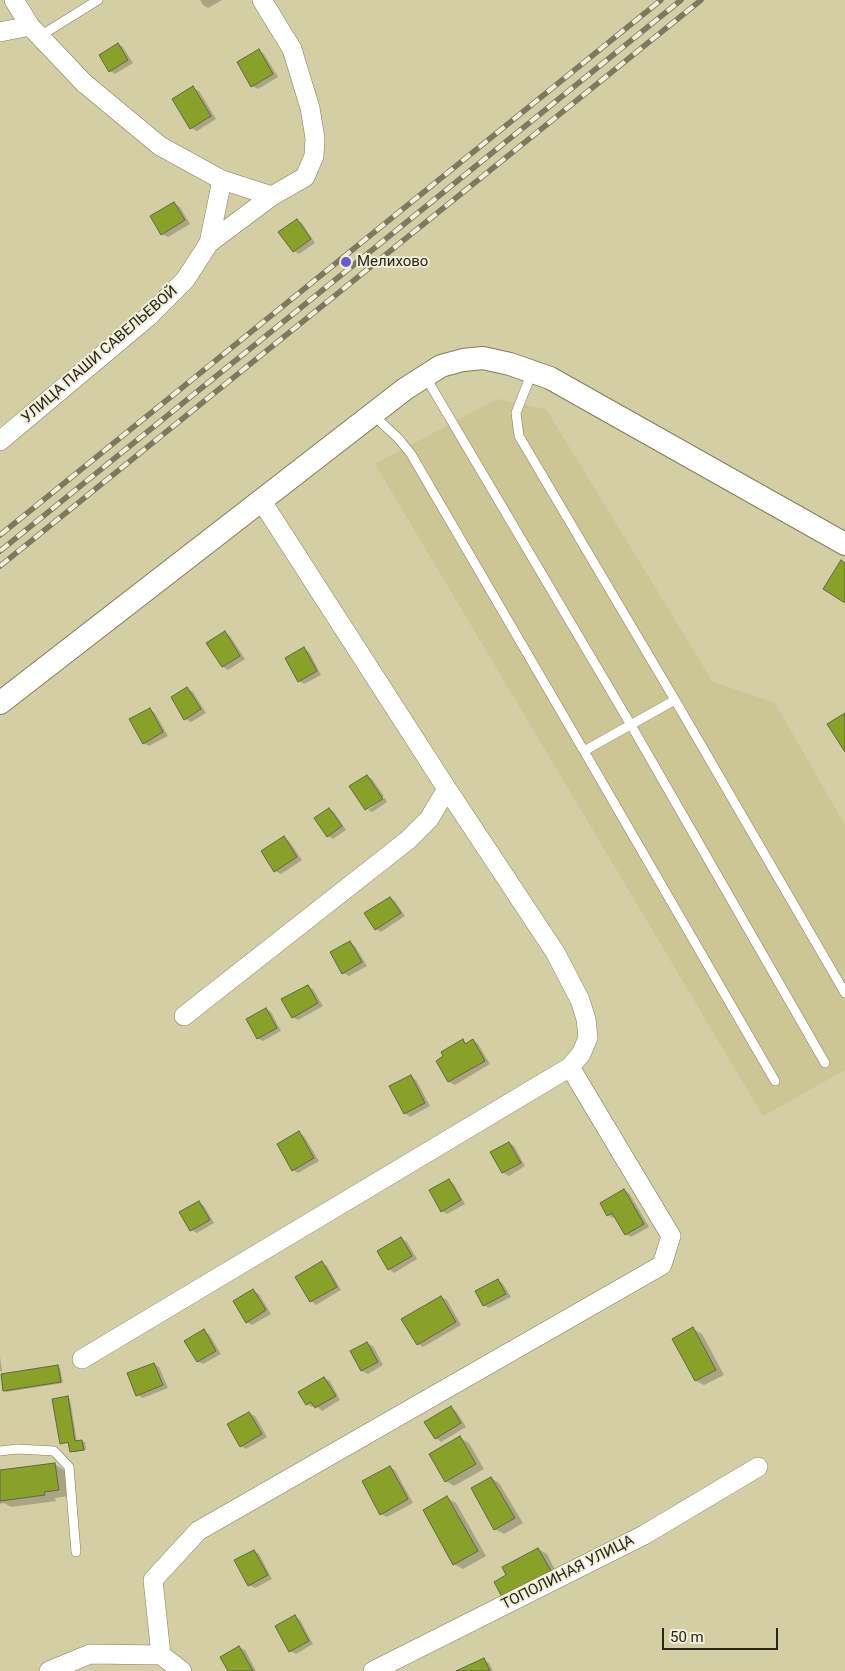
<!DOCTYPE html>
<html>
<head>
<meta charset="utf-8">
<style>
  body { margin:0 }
  #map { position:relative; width:845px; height:1671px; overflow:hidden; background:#d4cea5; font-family:Roboto,sans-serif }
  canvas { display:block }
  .scale { position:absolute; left:662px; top:1628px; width:116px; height:22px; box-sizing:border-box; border:2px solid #282616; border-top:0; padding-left:6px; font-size:15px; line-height:18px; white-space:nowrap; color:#282616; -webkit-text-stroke:4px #f1eed9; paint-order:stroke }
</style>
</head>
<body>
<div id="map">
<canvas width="845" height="1671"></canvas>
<div class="scale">50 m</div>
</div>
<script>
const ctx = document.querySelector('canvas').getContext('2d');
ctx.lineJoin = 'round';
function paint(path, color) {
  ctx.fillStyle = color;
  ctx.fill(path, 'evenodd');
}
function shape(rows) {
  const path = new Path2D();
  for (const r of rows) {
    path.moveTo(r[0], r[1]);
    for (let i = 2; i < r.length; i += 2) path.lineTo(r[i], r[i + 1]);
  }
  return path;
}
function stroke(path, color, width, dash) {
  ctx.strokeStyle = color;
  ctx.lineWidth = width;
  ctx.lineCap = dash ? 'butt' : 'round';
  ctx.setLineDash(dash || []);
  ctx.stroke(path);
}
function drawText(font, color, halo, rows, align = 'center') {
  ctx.font = font + ' Roboto,sans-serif';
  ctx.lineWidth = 4;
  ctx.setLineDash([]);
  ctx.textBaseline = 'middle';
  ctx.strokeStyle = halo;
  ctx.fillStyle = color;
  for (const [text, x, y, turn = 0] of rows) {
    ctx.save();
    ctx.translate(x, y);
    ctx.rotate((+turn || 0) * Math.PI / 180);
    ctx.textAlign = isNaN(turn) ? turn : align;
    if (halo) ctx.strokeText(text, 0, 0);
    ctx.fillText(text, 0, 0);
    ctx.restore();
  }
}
const built = shape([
  [497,399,546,409,713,682,775,703,845,825,845,1070,763,1116,375,464]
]);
const shadow = shape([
  [200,0,222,0,208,8,203,5],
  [118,44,123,47,133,63,115,74,110,71],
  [259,50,264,54,278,77,258,89,252,86],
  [193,88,199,91,216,119,197,131,191,128],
  [174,203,180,207,190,224,168,237,162,234],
  [297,220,302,223,315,243,299,254,294,251],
  [225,633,230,636,245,659,228,670,223,667,208,644],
  [304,649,309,652,321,675,304,684,299,681],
  [188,689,193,692,206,713,191,722,185,719],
  [150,710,155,713,168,736,149,746,143,743],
  [367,776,372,779,384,796,367,807,367,809,366,809],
  [385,798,387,802,372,812,368,810],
  [329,809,334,812,346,830,333,839,328,836],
  [284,838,289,841,302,860,281,874,275,871],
  [390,898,395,901,405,916,381,932,376,929],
  [350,943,355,946,367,966,349,976,343,973],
  [308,986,313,989,323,1006,298,1020,293,1017],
  [266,1009,271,1012,281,1031,263,1041,257,1038],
  [463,1041,468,1044,473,1041,478,1044,490,1064,455,1085,449,1082,437,1061],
  [411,1077,416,1080,430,1106,410,1117,405,1113],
  [299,1133,304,1136,319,1161,298,1173,293,1170],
  [509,1143,514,1146,525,1166,509,1176,503,1173,492,1153],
  [449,1180,454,1184,465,1204,447,1214,442,1211],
  [624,1190,629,1193,649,1227,631,1237,626,1234,615,1217,613,1218,608,1215],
  [199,1203,204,1206,214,1223,197,1233,191,1230],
  [401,1238,407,1242,417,1259,394,1273,389,1269],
  [322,1263,327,1266,341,1290,316,1305,311,1301],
  [498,1280,503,1284,511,1297,489,1308,484,1305],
  [253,1290,259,1294,271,1314,252,1325,247,1322],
  [441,1297,447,1300,461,1325,423,1347,418,1344],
  [693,1329,702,1334,724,1375,704,1385,696,1381,674,1339],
  [204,1331,209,1334,221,1354,203,1364,197,1361],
  [367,1343,373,1346,383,1365,368,1374,362,1371,352,1352],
  [0,1357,2,1371,0,1371],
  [154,1364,159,1367,168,1388,143,1398,137,1395],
  [58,1367,60,1368,63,1383,6,1392,4,1391],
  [324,1378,330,1381,340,1400,322,1411,315,1405,312,1407,307,1404],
  [68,1398,70,1399,77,1442,85,1442,86,1450,74,1452,71,1451,70,1443,63,1444,61,1443],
  [451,1408,456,1411,466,1427,441,1442,436,1438],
  [249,1413,255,1416,267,1437,246,1449,241,1446],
  [460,1438,469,1443,484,1469,454,1486,446,1481],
  [54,1464,66,1471,69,1496,55,1498,56,1501,11,1507,4,1503,0,1504,0,1472],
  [390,1467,395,1470,413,1503,387,1517,381,1514],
  [491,1478,499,1483,523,1523,504,1534,495,1529,472,1489],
  [447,1498,456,1503,486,1556,463,1569,454,1564],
  [538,1549,547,1554,558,1576,508,1575],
  [254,1551,259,1554,272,1579,255,1588,249,1585],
  [295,1617,300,1620,313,1644,296,1654,290,1651],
  [239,1647,245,1650,256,1671,229,1671],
  [484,1660,489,1663,493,1671,459,1671]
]);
const building = shape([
  [118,43,128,60,109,72,99,55,118,43],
  [259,49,273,74,251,87,237,62,259,49],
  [193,86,211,116,190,129,172,99,193,86],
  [174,202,185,220,161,235,150,216,174,202],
  [297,219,311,239,293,252,278,232,297,219],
  [841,560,845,563,845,603,823,589,841,560],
  [225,631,240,656,222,667,206,643,225,631],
  [304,647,317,671,298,682,285,658,304,647],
  [187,687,201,709,184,720,171,697,187,687],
  [150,708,163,732,143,744,129,719,150,708],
  [845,713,845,752,827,724,845,713],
  [367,775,383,799,365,810,349,786,367,775],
  [329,808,342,826,327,837,314,818,329,808],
  [284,836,297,857,274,872,261,851,284,836],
  [390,897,401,913,375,930,364,913,390,897],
  [350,941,362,962,342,974,330,952,350,941],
  [308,985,318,1003,292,1018,281,999,308,985],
  [266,1008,277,1028,257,1039,246,1019,266,1008],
  [463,1039,465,1044,473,1039,485,1061,448,1082,436,1061,443,1056,441,1052,463,1039],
  [411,1075,425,1103,404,1114,389,1086,411,1075],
  [299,1131,314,1158,292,1171,277,1144,299,1131],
  [509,1142,521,1163,502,1173,490,1152,509,1142],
  [449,1179,461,1200,441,1212,429,1190,449,1179],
  [624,1189,644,1224,625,1235,612,1213,607,1216,600,1203,624,1189],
  [199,1201,210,1220,190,1231,179,1212,199,1201],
  [401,1237,412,1256,388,1270,377,1251,401,1237],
  [322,1261,337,1287,310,1302,295,1277,322,1261],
  [498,1279,506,1294,483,1306,475,1291,498,1279],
  [253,1289,266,1310,246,1323,233,1301,253,1289],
  [441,1296,456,1322,417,1345,401,1319,441,1296],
  [693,1327,716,1370,695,1381,672,1339,693,1327],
  [204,1329,216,1351,197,1362,184,1341,204,1329],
  [367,1342,378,1362,361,1371,350,1351,367,1342],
  [154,1363,163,1385,136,1396,127,1373,154,1363],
  [58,1365,61,1382,3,1391,1,1374,58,1365],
  [324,1377,336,1396,315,1408,311,1402,306,1405,298,1392,324,1377],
  [68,1396,75,1441,82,1440,84,1450,70,1452,68,1442,60,1444,52,1399,68,1396],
  [451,1406,461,1423,435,1439,424,1422,451,1406],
  [249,1412,262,1434,240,1447,227,1424,249,1412],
  [460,1436,476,1464,445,1482,429,1454,460,1436],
  [55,1463,59,1490,44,1492,45,1495,0,1501,0,1470,55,1463],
  [390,1466,408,1499,380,1515,362,1481,390,1466],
  [491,1477,515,1518,494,1530,471,1488,491,1477],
  [447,1496,478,1551,453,1565,423,1510,447,1496],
  [538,1548,551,1571,502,1597,494,1582,506,1575,502,1567,538,1548],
  [254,1550,268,1575,248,1586,234,1560,254,1550],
  [295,1615,309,1641,289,1652,275,1626,295,1615],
  [239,1646,253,1671,228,1671,220,1657,239,1646],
  [484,1658,490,1671,456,1671,484,1658]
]);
const service = shape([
  [40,36,98,0],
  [532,372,516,413,519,436,675,700,845,993],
  [425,376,631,725,825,1063],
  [373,415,398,438,411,454,584,751,775,1081],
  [584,751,675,700],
  [0,1451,17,1449,54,1451,69,1467,76,1552]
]);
const minor = shape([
  [14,0,30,26,84,83,160,146,222,180,272,196],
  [0,32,30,26],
  [209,243,272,196,305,177,314,156,315,138,310,108,292,49,262,0],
  [0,441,148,317,185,280,209,243,222,180],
  [184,1016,408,840,429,819,447,789],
  [82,1359,570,1067,581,1054,588,1038,586,1019,580,1000,555,952,447,789,261,500],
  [161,1655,153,1580,198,1531,662,1265,671,1236,570,1067],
  [49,1671,90,1654,161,1655,182,1671],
  [373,1671,644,1535,758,1467]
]);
const tertiary = shape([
  [0,703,405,389,441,366,463,360,483,358,510,364,550,378,845,544]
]);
const rail = shape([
  [0,535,661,0],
  [0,551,681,0],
  [0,566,701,0]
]);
const markers = [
  [346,262,6,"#615bd4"]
];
const poiNames = [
  ["Мелихово",357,262]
];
const streetNames = [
  ["УЛИЦА ПАШИ САВЕЛЬЕВОЙ",100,355,-41],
  ["ТОПОЛИНАЯ УЛИЦА",568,1573,-27]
];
paint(built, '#ccc594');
paint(shadow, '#0003');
paint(building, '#89a129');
stroke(building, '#5e6844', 1);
stroke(service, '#837d57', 10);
stroke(minor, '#837d57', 20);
stroke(tertiary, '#837d57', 24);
stroke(service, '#fff', 9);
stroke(minor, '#fff', 19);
stroke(tertiary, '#fff', 22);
stroke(rail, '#7d795d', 5.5);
stroke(rail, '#f1eed9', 4, [11]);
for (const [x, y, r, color] of markers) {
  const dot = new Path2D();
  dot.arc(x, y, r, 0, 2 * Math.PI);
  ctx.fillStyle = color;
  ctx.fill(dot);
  stroke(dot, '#f1eed9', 2);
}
drawText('15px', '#282616', '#f1eed9', poiNames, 'left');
drawText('15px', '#282616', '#f1eed9', streetNames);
</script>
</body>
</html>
